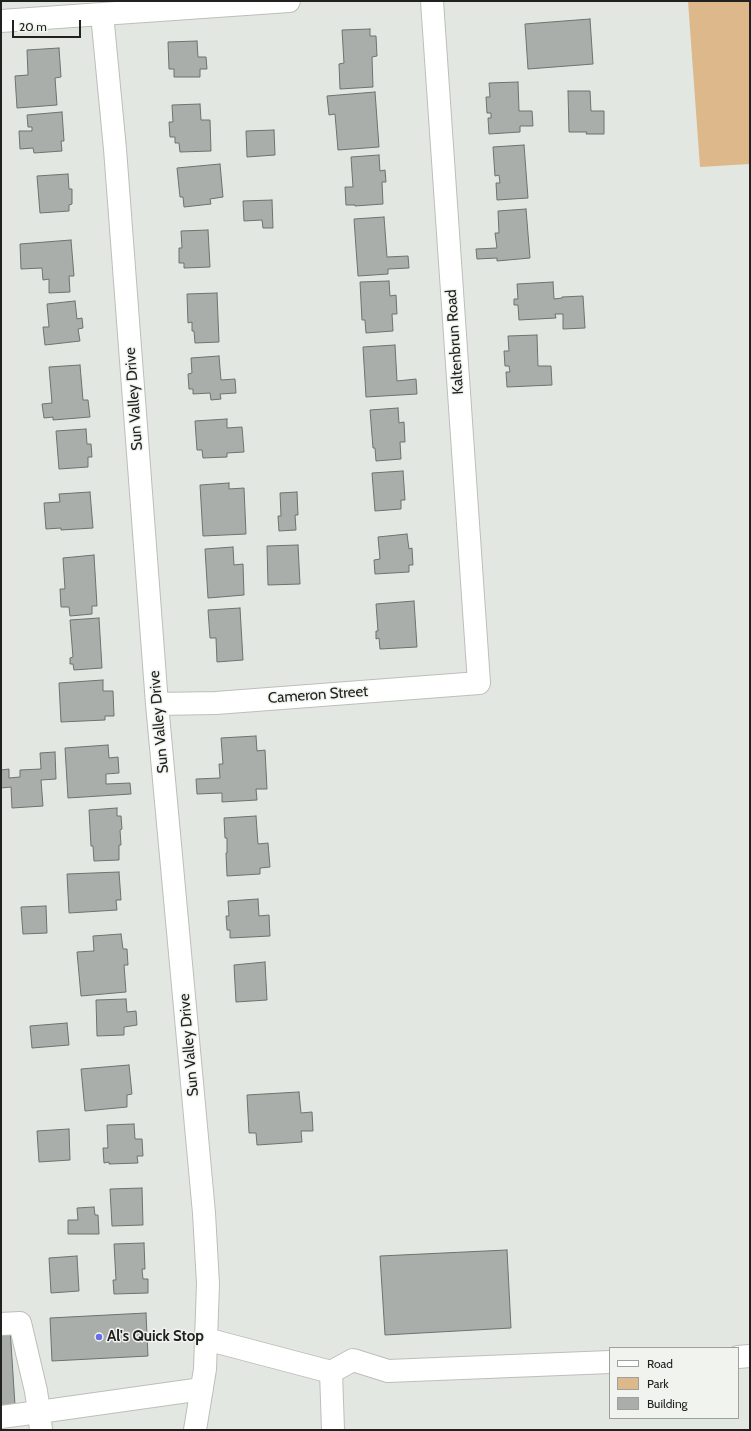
<!DOCTYPE html>
<html>
<head>
<meta charset="utf-8">
<style>
  body { margin:0 }
  #map { position:relative; width:751px; height:1431px; overflow:hidden; background:#e3e7e1; font-family:Cabin,sans-serif }
  canvas { display:block }
  .frame { position:absolute; inset:0; border:2px solid #212220; pointer-events:none }
  .legend { position:absolute; left:609px; top:1347px; width:130px; height:72px; box-sizing:border-box; background:#f1f4ee; border:1px solid #9ea09c; margin:0; padding:5px 7px; list-style:none; font-size:12px; color:#212220 }
  .legend li { display:flex; align-items:center; gap:8px; height:20px }
  .legend b { width:20px; border:1px solid #9ea09c }
  .scale { position:absolute; left:12px; top:20px; width:69px; height:18px; box-sizing:border-box; border:2px solid #212220; border-top:0; padding-left:5px; font-size:12px; line-height:14px; white-space:nowrap; color:#212220; -webkit-text-stroke:3px #f1f4ee; paint-order:stroke }
</style>
</head>
<body>
<div id="map">
<canvas width="751" height="1431"></canvas>
<div class="frame"></div>
<ul class="legend">
<li><b style="height:5px;background:#fff"></b>Road</li>
<li><b style="height:11px;background:#dcb88b"></b>Park</li>
<li><b style="height:11px;background:#a9aeab"></b>Building</li>
</ul>
<div class="scale">20 m</div>
</div>
<script>
const ctx = document.querySelector('canvas').getContext('2d');
ctx.lineJoin = 'round';
function paint(path, color) {
  ctx.fillStyle = color;
  ctx.fill(path, 'evenodd');
}
function shape(rows) {
  const path = new Path2D();
  for (const r of rows) {
    path.moveTo(r[0], r[1]);
    for (let i = 2; i < r.length; i += 2) path.lineTo(r[i], r[i + 1]);
  }
  return path;
}
function stroke(path, color, width, dash) {
  ctx.strokeStyle = color;
  ctx.lineWidth = width;
  ctx.lineCap = dash ? 'butt' : 'round';
  ctx.setLineDash(dash || []);
  ctx.stroke(path);
}
function drawText(font, color, halo, rows, align = 'center') {
  ctx.font = font + ' Cabin,sans-serif';
  ctx.lineWidth = 3;
  ctx.setLineDash([]);
  ctx.textBaseline = 'middle';
  ctx.strokeStyle = halo;
  ctx.fillStyle = color;
  for (const [text, x, y, turn = 0] of rows) {
    ctx.save();
    ctx.translate(x, y);
    ctx.rotate((+turn || 0) * Math.PI / 180);
    ctx.textAlign = isNaN(turn) ? turn : align;
    if (halo) ctx.strokeText(text, 0, 0);
    ctx.fillText(text, 0, 0);
    ctx.restore();
  }
}
const green = shape([
  [688,1,750,1,750,164,700,167]
]);
const building = shape([
  [590,19,593,64,528,69,525,24,590,19],
  [370,29,370,36,376,36,377,56,372,57,373,87,340,89,339,64,344,63,342,30,370,29],
  [197,41,198,57,206,57,207,69,200,69,200,77,174,77,174,69,169,69,168,42,197,41],
  [59,48,61,77,55,78,57,105,17,108,15,76,28,75,27,50,59,48],
  [518,82,519,111,532,111,533,126,520,126,520,132,489,134,488,118,491,118,491,113,487,113,486,97,490,97,489,83,518,82],
  [568,91,590,91,591,111,604,111,604,134,586,134,587,132,569,132,568,91],
  [375,92,379,147,338,150,335,114,329,115,327,96,375,92],
  [200,104,201,120,210,120,211,151,180,152,179,143,175,143,175,137,170,137,169,122,173,122,172,105,200,104],
  [62,112,64,141,61,141,62,151,34,153,33,148,20,149,19,131,32,131,32,127,28,127,27,115,62,112],
  [274,130,275,155,247,157,246,131,274,130],
  [524,145,528,198,497,200,496,183,500,183,499,175,495,176,493,147,524,145],
  [379,155,380,171,385,170,386,182,382,182,383,204,355,206,355,205,346,205,345,187,353,187,351,157,379,155],
  [220,164,223,197,210,199,211,204,184,207,183,197,180,197,177,168,220,164],
  [68,174,69,189,72,189,72,204,69,205,69,211,40,213,37,176,68,174],
  [272,200,273,228,263,228,262,220,244,221,243,201,272,200],
  [526,209,530,258,497,261,497,258,477,259,476,249,497,248,495,233,499,233,498,211,526,209],
  [384,217,387,257,408,256,409,268,388,269,388,274,358,276,354,219,384,217],
  [208,230,210,267,184,268,184,263,179,263,179,248,182,248,181,231,208,230],
  [71,240,74,276,69,276,70,292,49,293,49,279,43,280,42,268,21,269,20,244,71,240],
  [389,281,390,296,396,295,397,314,392,314,393,331,366,333,365,320,362,320,360,282,389,281],
  [553,282,554,299,562,298,562,297,583,296,585,328,563,329,563,314,555,314,556,318,519,320,518,305,514,305,514,299,518,299,517,284,553,282],
  [217,293,219,342,195,343,194,331,192,331,192,322,188,323,187,294,217,293],
  [75,301,77,319,82,318,83,328,78,329,80,341,45,345,43,327,49,327,47,304,75,301],
  [537,335,538,366,551,366,552,385,507,387,506,372,510,372,509,366,505,366,504,351,509,351,508,336,537,335],
  [395,345,397,381,416,379,417,394,366,397,363,347,395,345],
  [219,356,221,380,235,379,236,393,220,394,221,399,211,400,210,393,193,394,193,389,189,389,188,374,192,373,191,358,219,356],
  [80,365,83,400,88,400,90,417,53,420,53,417,44,418,42,404,52,403,49,367,80,365],
  [398,408,399,423,404,422,405,442,400,442,401,459,376,461,375,448,373,448,370,410,398,408],
  [227,419,227,428,242,427,244,452,227,453,227,457,203,458,202,450,197,450,195,421,227,419],
  [86,429,87,444,91,444,92,457,88,457,88,467,59,469,56,431,86,429],
  [403,471,405,500,401,500,401,509,375,511,372,473,403,471],
  [229,483,229,489,244,488,246,534,203,536,200,485,229,483],
  [90,492,93,528,61,530,61,528,46,529,44,503,60,502,59,494,90,492],
  [297,492,298,515,295,515,296,530,279,531,278,516,281,516,280,493,297,492],
  [407,534,409,549,412,548,413,565,409,565,409,572,375,574,374,560,380,559,378,537,407,534],
  [298,545,300,584,268,585,267,546,298,545],
  [233,547,234,565,243,564,244,595,208,598,205,549,233,547],
  [94,555,97,606,92,606,92,614,70,616,69,607,61,607,60,589,65,589,63,558,94,555],
  [414,601,417,647,380,649,379,638,376,639,376,631,378,631,376,604,414,601],
  [240,608,243,660,217,662,216,638,210,638,208,610,240,608],
  [99,618,102,668,74,670,73,664,70,664,70,658,73,657,70,620,99,618],
  [103,680,103,691,113,691,114,716,105,716,105,720,61,722,59,683,103,680],
  [256,736,257,751,265,750,267,789,256,789,257,800,222,802,222,793,197,794,196,779,220,778,219,764,223,764,221,738,256,736],
  [108,745,109,758,118,757,119,773,106,774,106,784,130,783,131,794,68,798,65,748,108,745],
  [55,752,56,779,41,780,43,806,12,808,11,787,1,788,1,770,9,769,9,778,20,777,20,770,41,769,40,753,55,752],
  [117,808,117,816,121,816,122,829,120,830,121,845,119,845,119,860,94,861,93,846,91,846,89,810,117,808],
  [256,816,258,844,268,843,270,867,260,868,260,874,227,876,226,853,227,853,227,838,225,838,224,818,256,816],
  [119,872,121,900,116,900,117,910,69,913,67,874,119,872],
  [258,899,259,916,269,915,270,936,230,938,230,930,227,930,226,916,229,916,228,901,258,899],
  [46,906,47,933,23,934,21,907,46,906],
  [121,934,123,949,127,949,128,965,124,965,126,992,81,996,77,952,94,951,93,936,121,934],
  [265,962,267,1000,236,1002,234,965,265,962],
  [126,999,127,1012,136,1011,137,1025,124,1027,124,1035,97,1036,96,1000,126,999],
  [67,1023,69,1045,32,1048,30,1026,67,1023],
  [129,1065,132,1094,127,1095,127,1107,85,1111,81,1069,129,1065],
  [299,1092,301,1113,312,1112,313,1131,301,1131,302,1142,257,1145,256,1133,249,1133,247,1095,299,1092],
  [134,1124,135,1139,142,1139,143,1156,137,1156,138,1163,109,1164,109,1162,104,1163,103,1148,108,1148,107,1125,134,1124],
  [69,1129,70,1160,39,1162,37,1131,69,1129],
  [142,1188,143,1225,112,1226,110,1189,142,1188],
  [94,1207,95,1215,98,1215,99,1234,68,1234,68,1220,78,1220,77,1208,94,1207],
  [144,1243,145,1269,142,1269,143,1279,148,1279,148,1293,114,1294,113,1280,116,1280,114,1244,144,1243],
  [507,1250,511,1328,385,1335,380,1256,507,1250],
  [77,1256,79,1291,51,1293,49,1258,77,1256],
  [146,1313,148,1356,52,1361,50,1318,146,1313],
  [10,1328,15,1405,1,1406,1,1329,10,1328]
]);
const minor = shape([
  [102,14,115,149,157,704,204,1213,208,1284,205,1369,195,1430],
  [1,21,289,1],
  [157,704,216,703,479,683,432,1],
  [1,1324,20,1323,36,1391,39,1412,1,1417],
  [206,1339,331,1372,353,1360,388,1371,610,1362],
  [738,1357,750,1356],
  [331,1372,333,1430],
  [41,1430,39,1412,202,1389]
]);
const markers = [
  [99,1337,4,"#686fe8"]
];
const streetNames = [
  ["Kaltenbrun Road",455,342,-94],
  ["Sun Valley Drive",134,399,-94],
  ["Cameron Street",318,695,-4],
  ["Sun Valley Drive",159,722,-95],
  ["Sun Valley Drive",189,1045,-95]
];
const poiNames = [
  ["Al's Quick Stop",107,1337]
];
paint(green, '#dcb88b');
paint(building, '#a9aeab');
stroke(building, '#6c726f', 1);
stroke(minor, '#bcbfb9', 24);
stroke(minor, '#fff', 22);
for (const [x, y, r, color] of markers) {
  const dot = new Path2D();
  dot.arc(x, y, r, 0, 2 * Math.PI);
  ctx.fillStyle = color;
  ctx.fill(dot);
  stroke(dot, '#f1f4ee', 1.5);
}
drawText('15px', '#212220', '#f1f4ee', streetNames);
drawText('bold 15px', '#212220', '#f1f4ee', poiNames, 'left');
</script>
</body>
</html>
